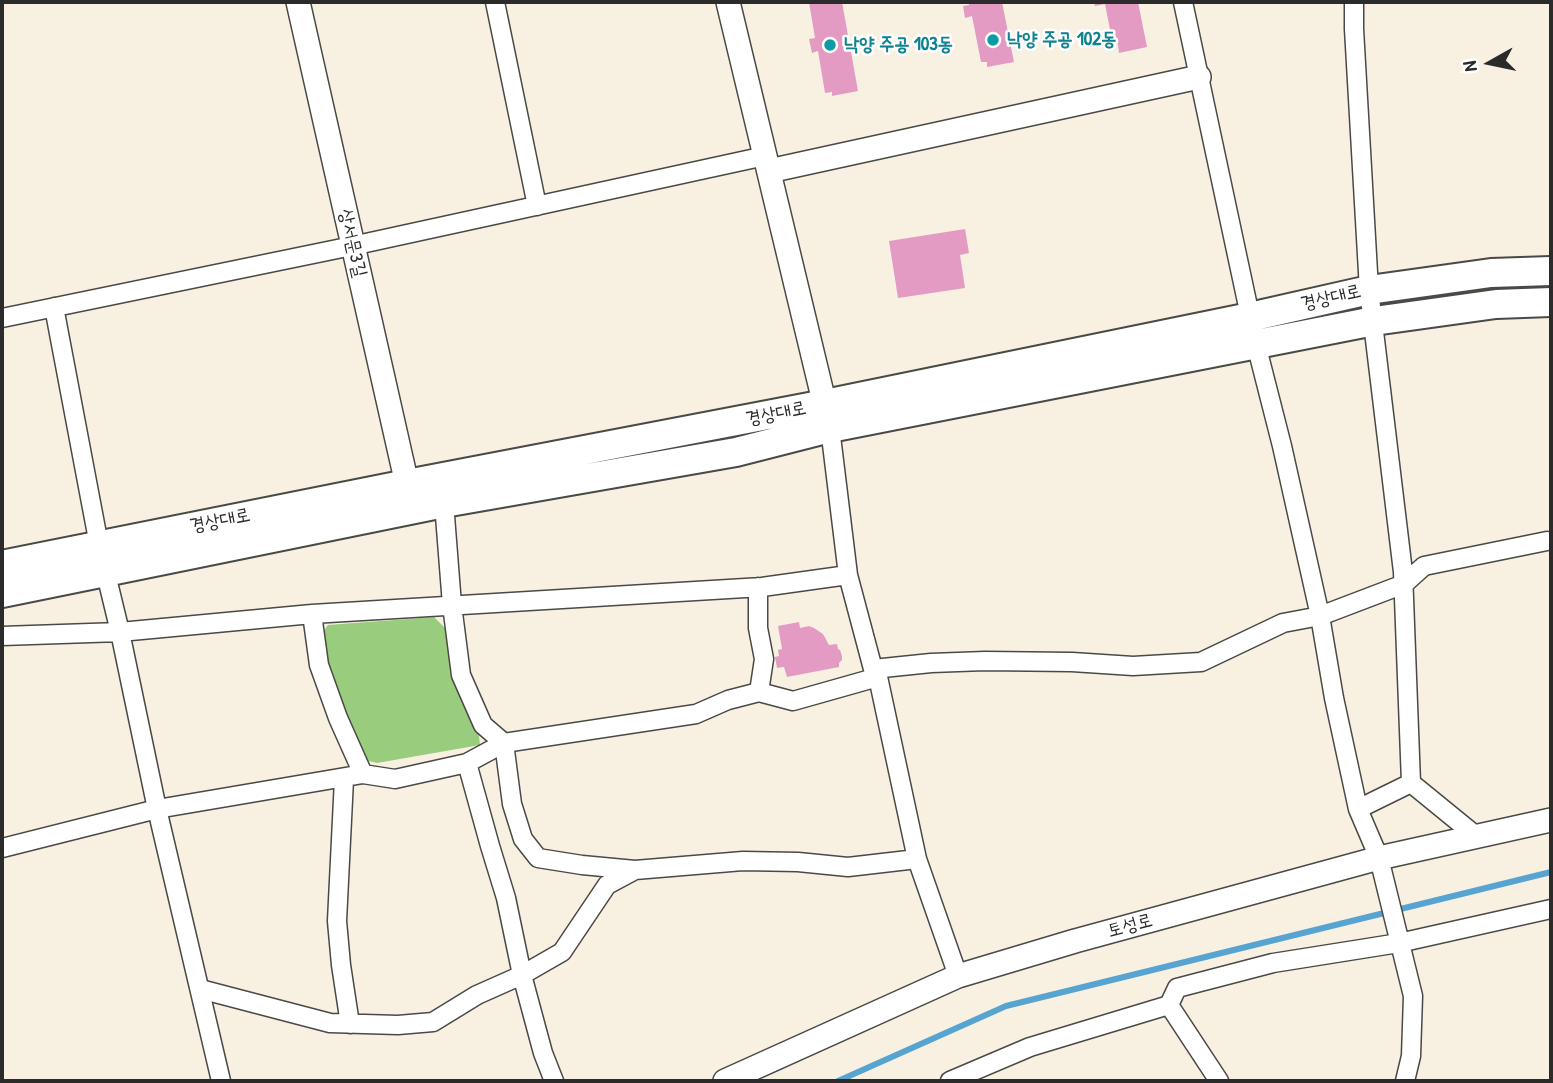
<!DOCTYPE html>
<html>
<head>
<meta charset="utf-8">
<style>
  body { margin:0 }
  #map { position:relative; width:1553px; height:1083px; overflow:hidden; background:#f8f1e2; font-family:"Patrick Hand",sans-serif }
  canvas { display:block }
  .frame { position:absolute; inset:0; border:4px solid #2b2b2b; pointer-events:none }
  .north { position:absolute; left:1455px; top:28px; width:70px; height:70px; -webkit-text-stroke:5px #fff; paint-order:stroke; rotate:261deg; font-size:19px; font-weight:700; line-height:28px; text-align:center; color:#2b2b2b }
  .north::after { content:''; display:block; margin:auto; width:24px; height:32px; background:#2b2b2b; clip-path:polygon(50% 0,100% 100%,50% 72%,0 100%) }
</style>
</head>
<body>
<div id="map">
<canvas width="1553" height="1083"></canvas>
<div class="frame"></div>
<div class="north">N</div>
</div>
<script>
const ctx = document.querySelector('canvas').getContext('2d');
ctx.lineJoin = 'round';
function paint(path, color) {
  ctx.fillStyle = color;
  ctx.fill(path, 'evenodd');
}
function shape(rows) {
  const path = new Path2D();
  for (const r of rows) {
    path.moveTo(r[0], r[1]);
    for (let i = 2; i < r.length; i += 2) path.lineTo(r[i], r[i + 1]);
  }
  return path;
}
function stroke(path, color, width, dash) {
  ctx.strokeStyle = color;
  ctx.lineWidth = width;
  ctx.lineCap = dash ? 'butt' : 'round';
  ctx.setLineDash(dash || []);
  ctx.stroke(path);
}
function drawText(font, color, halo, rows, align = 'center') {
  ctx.font = font + ' "Patrick Hand","Poor Story",sans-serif';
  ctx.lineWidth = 5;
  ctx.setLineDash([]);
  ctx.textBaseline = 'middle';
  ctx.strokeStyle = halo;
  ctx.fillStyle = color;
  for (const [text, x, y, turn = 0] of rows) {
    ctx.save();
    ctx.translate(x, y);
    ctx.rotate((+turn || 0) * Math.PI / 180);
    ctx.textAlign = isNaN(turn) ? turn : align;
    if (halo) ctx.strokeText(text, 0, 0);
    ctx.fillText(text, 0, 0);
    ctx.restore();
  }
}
const green = shape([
  [434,617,451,634,478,727,480,745,377,763,364,760,340,711,319,637,328,625]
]);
const stream = shape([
  [838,1081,1006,1006,1551,872]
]);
const building = shape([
  [809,2,842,2,858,91,832,96,832,92,825,93,818,51,812,53,809,39,815,38],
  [969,2,1002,2,1014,62,987,67,987,62,981,62,972,16,965,18,963,6,969,5],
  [1094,2,1138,2,1147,47,1119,53,1118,44,1113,45,1105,4,1095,6],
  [965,229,969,253,960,255,965,288,898,298,889,241],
  [799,622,800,628,809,626,814,628,823,634,829,645,837,644,838,649,840,650,842,656,842,660,839,663,839,667,787,677,784,667,777,668,775,657,779,656,778,650,782,649,778,626]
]);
const minor = shape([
  [495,2,537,206],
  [1183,2,1256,344,1282,446,1320,616,1404,584,1424,566,1547,541],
  [1354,2,1354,29,1369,290,1403,572,1411,783,1476,836],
  [54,307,99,545,120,632,157,809,221,1081],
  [2,318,352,246,765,156],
  [830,428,848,575],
  [444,503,452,605,461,675,483,725,504,743,512,804,523,839,538,858,582,865,635,870],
  [312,614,319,665,338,718,363,774],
  [2,636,120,632,312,614,762,587,848,575,873,669,931,663,985,661,1072,662,1133,666,1201,662,1283,623,1320,616,1334,698,1358,809,1411,783],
  [873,669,878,677,917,859,958,976],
  [759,692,793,701,878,677],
  [467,763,490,846,506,898,522,975,543,1053,554,1081],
  [344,779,337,921,341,965,350,1024],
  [1358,809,1379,858,1413,996,1411,1056,1405,1081],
  [2,848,157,809,363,774,395,779,467,763,504,743,696,714,728,700,759,692,764,659,758,628,758,587],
  [200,989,330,1023,398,1025,433,1022,477,995,522,975,562,952,607,885,635,870,743,861,798,862,848,867,917,859],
  [1169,1005,1177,988,1273,963,1399,943,1551,909],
  [950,1081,1030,1047,1169,1005,1219,1081]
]);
const tertiary = shape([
  [298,2,407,484],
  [728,2,828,418],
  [769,171,1199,77],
  [725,1081,958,976,1075,941,1379,858,1551,820]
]);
const primary = shape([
  [2,565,407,484,825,404,1250,317,1369,290,1491,273,1551,271],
  [2,593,444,503,736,452,830,428,1374,321,1496,304,1551,302]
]);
const markers = [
  [993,40,7,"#0f9aa8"],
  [830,45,7,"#0f9aa8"]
];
const cultureNames = [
  ["낙양 주공 102동",1007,40],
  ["낙양 주공 103동",844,45]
];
const streetNames = [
  ["상서문3길",352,243,77],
  ["경상대로",1331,298,-13],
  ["경상대로",776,414,-11],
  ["경상대로",220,521,-11],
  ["토성로",1130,926,-15]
];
paint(green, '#99cc7c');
stroke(stream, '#57a4d0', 6);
paint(building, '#e39bc3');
stroke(minor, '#4a4946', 21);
stroke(tertiary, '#4a4946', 26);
stroke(primary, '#4a4946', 32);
stroke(minor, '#fff', 18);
stroke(tertiary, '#fff', 23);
stroke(primary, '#fff', 28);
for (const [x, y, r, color] of markers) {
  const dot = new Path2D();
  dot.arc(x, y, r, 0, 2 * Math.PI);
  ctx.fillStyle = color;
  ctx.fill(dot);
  stroke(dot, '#fff', 2.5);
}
drawText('bold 19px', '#0d838f', '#fff', cultureNames, 'left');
drawText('19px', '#2b2b2b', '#fff', streetNames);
</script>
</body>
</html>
